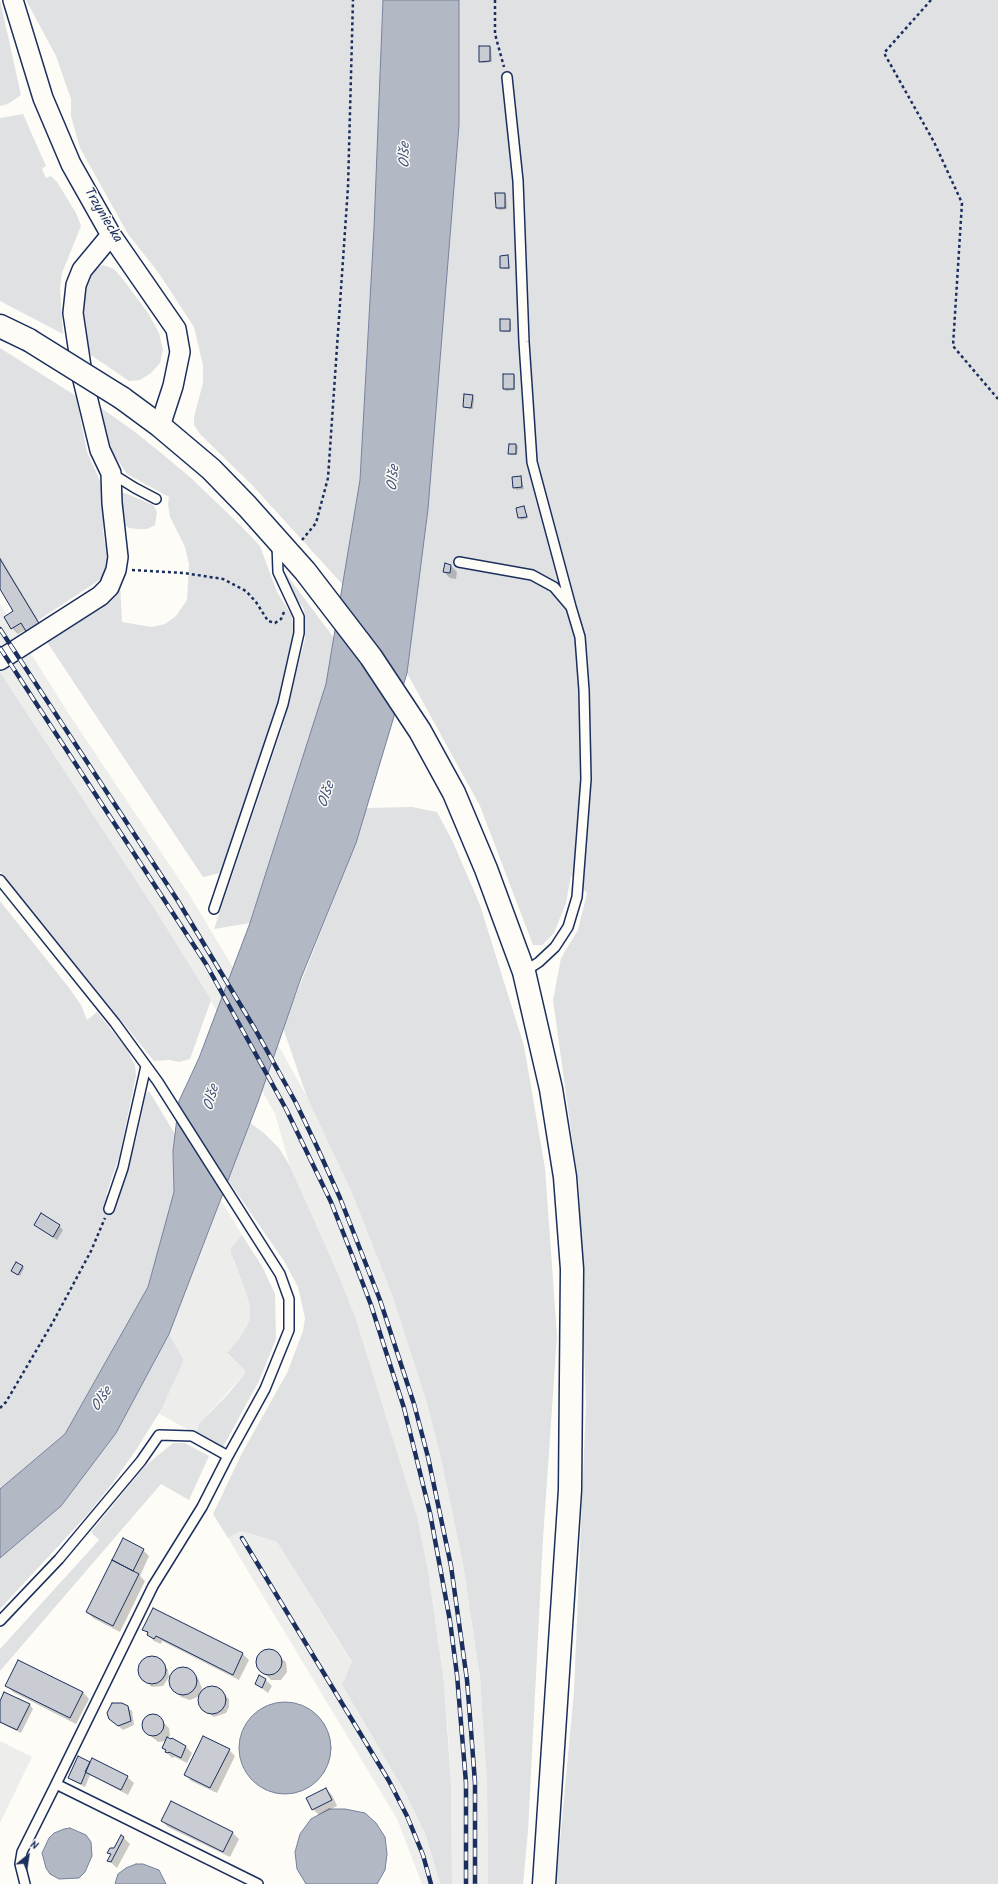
<!DOCTYPE html>
<html>
<head>
<meta charset="utf-8">
<style>
  body { margin:0 }
  #map { position:relative; width:998px; height:1884px; overflow:hidden; background:#fdfcf7; font-family:Kalam,sans-serif }
  canvas { display:block }
  .north { position:absolute; left:8px; top:1836px; width:40px; height:40px; -webkit-text-stroke:3px #fdfcf7; paint-order:stroke; rotate:30deg; font-size:11px; font-weight:700; line-height:16px; text-align:center; color:#1b2f5e }
  .north::after { content:''; display:block; margin:auto; width:14px; height:18px; background:#1b2f5e; clip-path:polygon(50% 0,100% 100%,50% 72%,0 100%) }
</style>
</head>
<body>
<div id="map">
<canvas width="998" height="1884"></canvas>
<div class="north">N</div>
</div>
<script>
const ctx = document.querySelector('canvas').getContext('2d');
ctx.lineJoin = 'round';
function paint(path, color) {
  ctx.fillStyle = color;
  ctx.fill(path, 'evenodd');
}
function shape(rows) {
  const path = new Path2D();
  for (const r of rows) {
    if (r.length === 3) {
      path.moveTo(r[0] + r[2], r[1]);
      path.arc(r[0], r[1], r[2], 0, 2 * Math.PI);
      continue;
    }
    path.moveTo(r[0], r[1]);
    for (let i = 2; i < r.length; i += 2) path.lineTo(r[i], r[i + 1]);
  }
  return path;
}
function stroke(path, color, width, dash) {
  ctx.strokeStyle = color;
  ctx.lineWidth = width;
  ctx.lineCap = dash ? 'butt' : 'round';
  ctx.setLineDash(dash || []);
  ctx.stroke(path);
}
function drawText(font, color, halo, rows, align = 'center') {
  ctx.font = font + ' Kalam,sans-serif';
  ctx.lineWidth = 3;
  ctx.setLineDash([]);
  ctx.textBaseline = 'middle';
  ctx.strokeStyle = halo;
  ctx.fillStyle = color;
  for (const [text, x, y, turn = 0] of rows) {
    ctx.save();
    ctx.translate(x, y);
    ctx.rotate((+turn || 0) * Math.PI / 180);
    ctx.textAlign = isNaN(turn) ? turn : align;
    if (halo) ctx.strokeText(text, 0, 0);
    ctx.fillText(text, 0, 0);
    ctx.restore();
  }
}
const built = shape([
  [0,604,65,708,189,894,266,1023,307,1097,329,1143,352,1193,392,1295,426,1400,440,1454,463,1564,480,1678,484,1729,487,1782,488,1884,452,1884,451,1784,448,1731,444,1682,428,1570,417,1516,355,1316,336,1269,290,1166,275,1114,235,1041,158,914,0,672],
  [221,1200,242,1235,231,1248,234,1262,246,1293,250,1307,250,1320,239,1339,227,1354,246,1372,210,1412,196,1434,158,1413,184,1360,169,1334],
  [241,1531,277,1542,352,1663,342,1685,406,1794,426,1836,440,1884,422,1884,397,1819,228,1538],
  [0,1741,32,1757,0,1823]
]);
const green = shape([
  [0,0,21,95,8,104,0,106],
  [26,0,383,0,374,227,360,480,343,585,253,486,200,434,194,425,194,417,203,383,203,365,194,327,158,272,128,234,80,148,71,116,71,99,56,56],
  [459,0,998,0,998,1884,556,1884,574,1691,586,1406,579,1188,553,1000,561,958,578,930,587,893,571,875,566,903,554,933,542,945,533,945,480,806,407,673,428,509,459,125],
  [23,114,46,166,42,169,46,178,51,176,57,182,76,213,81,226,62,273,60,288,63,334,0,301,0,118],
  [103,265,114,269,122,278,148,313,159,333,163,350,160,363,151,373,140,380,129,381,88,353,84,340,82,295,89,276,94,269],
  [0,348,76,396,87,452,104,490,105,503,103,530,105,544,110,554,104,577,37,621,0,559],
  [97,405,135,432,166,457,191,478,241,526,260,546,277,592,292,616,294,632,292,652,268,736,223,869,220,873,203,877,45,639,120,581,122,622,152,627,165,624,176,616,187,600,189,564,185,547,170,517,168,504,169,497,127,474,109,447],
  [120,493,125,493,153,505,157,512,155,525,147,529,138,529,129,528,123,524],
  [283,570,334,638,326,684,250,923,214,929,282,728,305,639,304,609,292,593],
  [0,672,158,914,211,1000,190,1059,179,1062,170,1060,154,1061,0,871],
  [412,807,437,812,453,842,480,905,524,1046,545,1168,557,1336,543,1539,528,1831,523,1884,488,1884,487,1782,480,1678,463,1564,440,1454,426,1400,392,1295,352,1193,307,1097,283,1028,356,843,366,808],
  [0,901,70,989,81,1005,87,1020,97,1012,126,1048,135,1065,136,1076,119,1157,106,1195,118,1200,137,1136,146,1094,149,1091,175,1134,173,1151,174,1192,148,1287,65,1434,0,1489],
  [250,1123,264,1133,279,1148,290,1166,336,1269,355,1316,417,1516,428,1570,444,1682,451,1784,452,1884,440,1884,426,1836,406,1794,342,1685,352,1662,277,1542,241,1531,228,1538,213,1514,242,1453,287,1373,303,1331,305,1318,298,1287,284,1261,228,1180],
  [242,1235,262,1266,275,1294,276,1339,259,1381,223,1447,196,1434,199,1424,228,1394,246,1372,227,1353,239,1339,250,1320,250,1307,246,1293,231,1253,231,1248],
  [169,1334,184,1360,161,1410,136,1450,112,1484,87,1515,0,1609,0,1558,61,1506,116,1433],
  [173,1443,185,1443,209,1456,189,1500,161,1484,0,1671,0,1649,99,1540,91,1532,145,1466]
]);
const water = shape([
  [383,0,459,0,459,125,428,509,407,673,356,843,301,978,258,1102,169,1334,116,1433,61,1506,0,1558,0,1489,65,1434,148,1287,174,1192,173,1151,179,1101,199,1058,250,923,326,684,360,480,374,228,383,0],
  [285,1748,46],
  [329,1809,345,1809,365,1813,376,1823,385,1837,387,1854,385,1870,377,1884,306,1884,297,1869,295,1852,300,1834,311,1819,329,1809],
  [70,1828,86,1835,91,1842,92,1856,85,1872,79,1878,59,1879,50,1874,46,1868,42,1853,49,1838,54,1833,64,1829,70,1828],
  [136,1864,143,1864,159,1870,166,1884,115,1884,118,1874,126,1868,136,1864]
]);
const shadow = shape([
  [489,47,491,48,492,62,482,63,480,61],
  [504,194,506,195,507,209,499,210,497,208],
  [508,256,510,269,503,269,501,267],
  [509,320,511,322,511,332,503,332,501,330],
  [514,375,515,376,515,390,506,391,504,389],
  [472,396,474,398,473,409,466,408,464,407],
  [516,445,518,446,517,455,511,455,509,453],
  [521,477,524,489,516,490,513,478],
  [524,507,528,518,521,520,517,508],
  [0,557,45,632,26,630,18,634,12,628,15,611,0,587],
  [445,565,451,566,457,572,456,579,450,578,444,572],
  [35,1225,59,1226,63,1230,57,1240],
  [22,1266,24,1268,20,1276,14,1272],
  [143,1550,149,1556,140,1576,145,1581,120,1632,93,1618,87,1612],
  [153,1610,243,1654,249,1660,239,1680,162,1641,161,1644,154,1641,144,1629],
  [271,1650,286,1662,287,1672,281,1680,271,1680,257,1666,257,1658,262,1651],
  [147,1658,159,1659,168,1670,169,1677,163,1686,152,1687,140,1675,141,1664],
  [182,1668,192,1672,198,1678,202,1688,200,1693,209,1687,216,1687,229,1699,229,1707,226,1713,214,1717,202,1709,199,1704,200,1696,190,1700,181,1697,174,1690,170,1682,173,1672],
  [266,1680,272,1686,268,1693,256,1684],
  [7,1686,83,1692,89,1699,76,1724,13,1692],
  [5,1693,30,1705,33,1709,21,1733,0,1723,0,1704],
  [127,1707,132,1711,134,1725,123,1730,112,1720],
  [156,1716,169,1728,170,1735,168,1738,186,1747,192,1753,187,1763,175,1757,172,1758,166,1752,163,1748,166,1741,158,1742,145,1731,143,1723,148,1717],
  [229,1750,235,1756,217,1793,191,1781,185,1774],
  [79,1758,127,1777,134,1783,128,1795,90,1775,85,1787,73,1781,69,1777],
  [326,1789,332,1795,337,1806,319,1815,313,1809],
  [171,1802,233,1833,239,1839,230,1857,168,1827,162,1821],
  [123,1837,130,1844,117,1868,109,1861,111,1855,108,1852,115,1849]
]);
const building = shape([
  [479,46,490,46,490,61,479,62,479,46],
  [495,193,505,193,505,208,496,208,495,193],
  [508,255,509,268,500,268,500,256,508,255],
  [500,319,510,319,510,331,500,331,500,319],
  [503,374,514,374,514,389,503,389,503,374],
  [464,394,473,395,471,408,463,407,464,394],
  [509,444,516,444,516,454,508,454,509,444],
  [521,476,522,487,513,488,512,477,521,476],
  [524,506,527,517,518,518,516,508,524,506],
  [0,559,40,625,27,633,21,623,11,629,4,617,13,611,0,589,0,559],
  [445,563,451,565,450,573,443,572,445,563],
  [41,1213,60,1225,53,1237,34,1225,41,1213],
  [16,1262,23,1266,18,1275,11,1271,16,1262],
  [123,1538,144,1549,133,1571,112,1560,123,1538],
  [112,1560,139,1574,113,1626,86,1612,112,1560],
  [153,1608,243,1653,233,1675,156,1636,154,1639,147,1635,148,1632,142,1630,153,1608],
  [269,1662,13],
  [152,1670,14],
  [18,1660,83,1692,70,1718,5,1686,18,1660],
  [183,1681,14],
  [259,1675,266,1679,262,1688,255,1684,259,1675],
  [212,1700,14],
  [4,1692,30,1704,17,1730,0,1722,0,1701,4,1692],
  [112,1703,122,1703,128,1706,131,1721,118,1726,109,1719,107,1713,112,1703],
  [153,1725,11],
  [203,1736,230,1749,210,1788,184,1775,203,1736],
  [167,1737,171,1739,172,1738,186,1746,181,1758,169,1752,168,1753,165,1752,166,1750,162,1748,167,1737],
  [78,1756,90,1762,81,1784,68,1778,78,1756],
  [92,1758,128,1776,121,1790,85,1772,92,1758],
  [326,1788,332,1800,312,1810,306,1798,326,1788],
  [171,1801,233,1832,223,1852,161,1821,171,1801],
  [121,1835,124,1837,111,1862,107,1861,111,1854,107,1853,110,1848,114,1848,121,1835]
]);
const path = shape([
  [495,0,495,34,504,67],
  [931,0,884,53,934,142,962,203,953,346,998,399],
  [302,540,316,523,328,478,348,187,353,0],
  [132,570,184,573,223,579,246,591,256,602,268,621,275,623,281,619,284,612],
  [0,1408,6,1402,53,1322,91,1251,105,1218]
]);
const lane = shape([
  [507,77,518,181,524,342,532,462,571,607],
  [111,473,135,488,156,499],
  [459,562,532,575,554,587,571,607,580,637,584,690,586,779,577,897,568,927,555,947,539,962,524,972],
  [0,880,115,1023,158,1082,280,1274,289,1299,289,1330,265,1389,228,1456,202,1507,153,1586,56,1784],
  [214,909,283,704,299,633,299,617,278,572,277,544],
  [109,1209,123,1168,146,1066],
  [0,1621,59,1559,141,1461,159,1435,192,1436,228,1456],
  [25,1884,20,1864,22,1852,56,1784,258,1884]
]);
const street = shape([
  [13,0,43,98,71,164,111,235,176,329,180,352,173,386,160,426],
  [0,660,100,596,109,587,116,570,118,557,112,503,111,473,100,450,83,380,73,313,76,285,82,270,111,235]
]);
const secondary = shape([
  [0,326,29,340],
  [122,398,160,426,211,469,247,506,305,571,371,657,420,731,454,793,486,869,524,972,551,1089,565,1177,572,1269,570,1490,544,1884]
]);
const rail = shape([
  [0,629,178,901,255,1029,296,1103,318,1149,340,1198,380,1300,414,1404,428,1457,451,1566,467,1680,471,1730,475,1783,475,1884],
  [0,648,206,964,286,1109,331,1202,352,1255,371,1305,404,1408,430,1513,450,1621,457,1675,466,1783,466,1884],
  [242,1538,389,1781,407,1816,423,1855,431,1884]
]);
const secondaryBridge = shape([
  [29,340,122,398]
]);
const streetNames = [
  ["Trzyniecka",102,216,59]
];
const waterNames = [
  ["Olše",406,155,-90],
  ["Olše",395,478,-85],
  ["Olše",328,795,-72],
  ["Olše",213,1098,-76],
  ["Olše",103,1400,-56]
];
paint(built, '#edeeec');
paint(green, '#e0e1e3');
paint(water, '#b3b8c5');
stroke(water, '#76819c', 1);
paint(shadow, '#0003');
paint(building, '#c9ccd3');
stroke(building, '#1b2f5e', 1);
stroke(lane, '#1b2f5e', 12);
stroke(street, '#1b2f5e', 22);
stroke(secondary, '#1b2f5e', 25);
stroke(path, '#1b2f5e', 2.5, [3, 3]);
stroke(lane, '#fdfcf7', 9);
stroke(street, '#fdfcf7', 19);
stroke(secondary, '#fdfcf7', 22);
stroke(rail, '#1b2f5e', 4.5);
stroke(rail, '#fdfcf7', 3, [9]);
stroke(secondaryBridge, '#1b2f5e', 25, []);
stroke(secondaryBridge, '#fdfcf7', 22);
drawText('14px', '#1b2f5e', '#fdfcf7', streetNames);
drawText('italic 15px', '#49587d', '#fdfcf7', waterNames);
</script>
</body>
</html>
